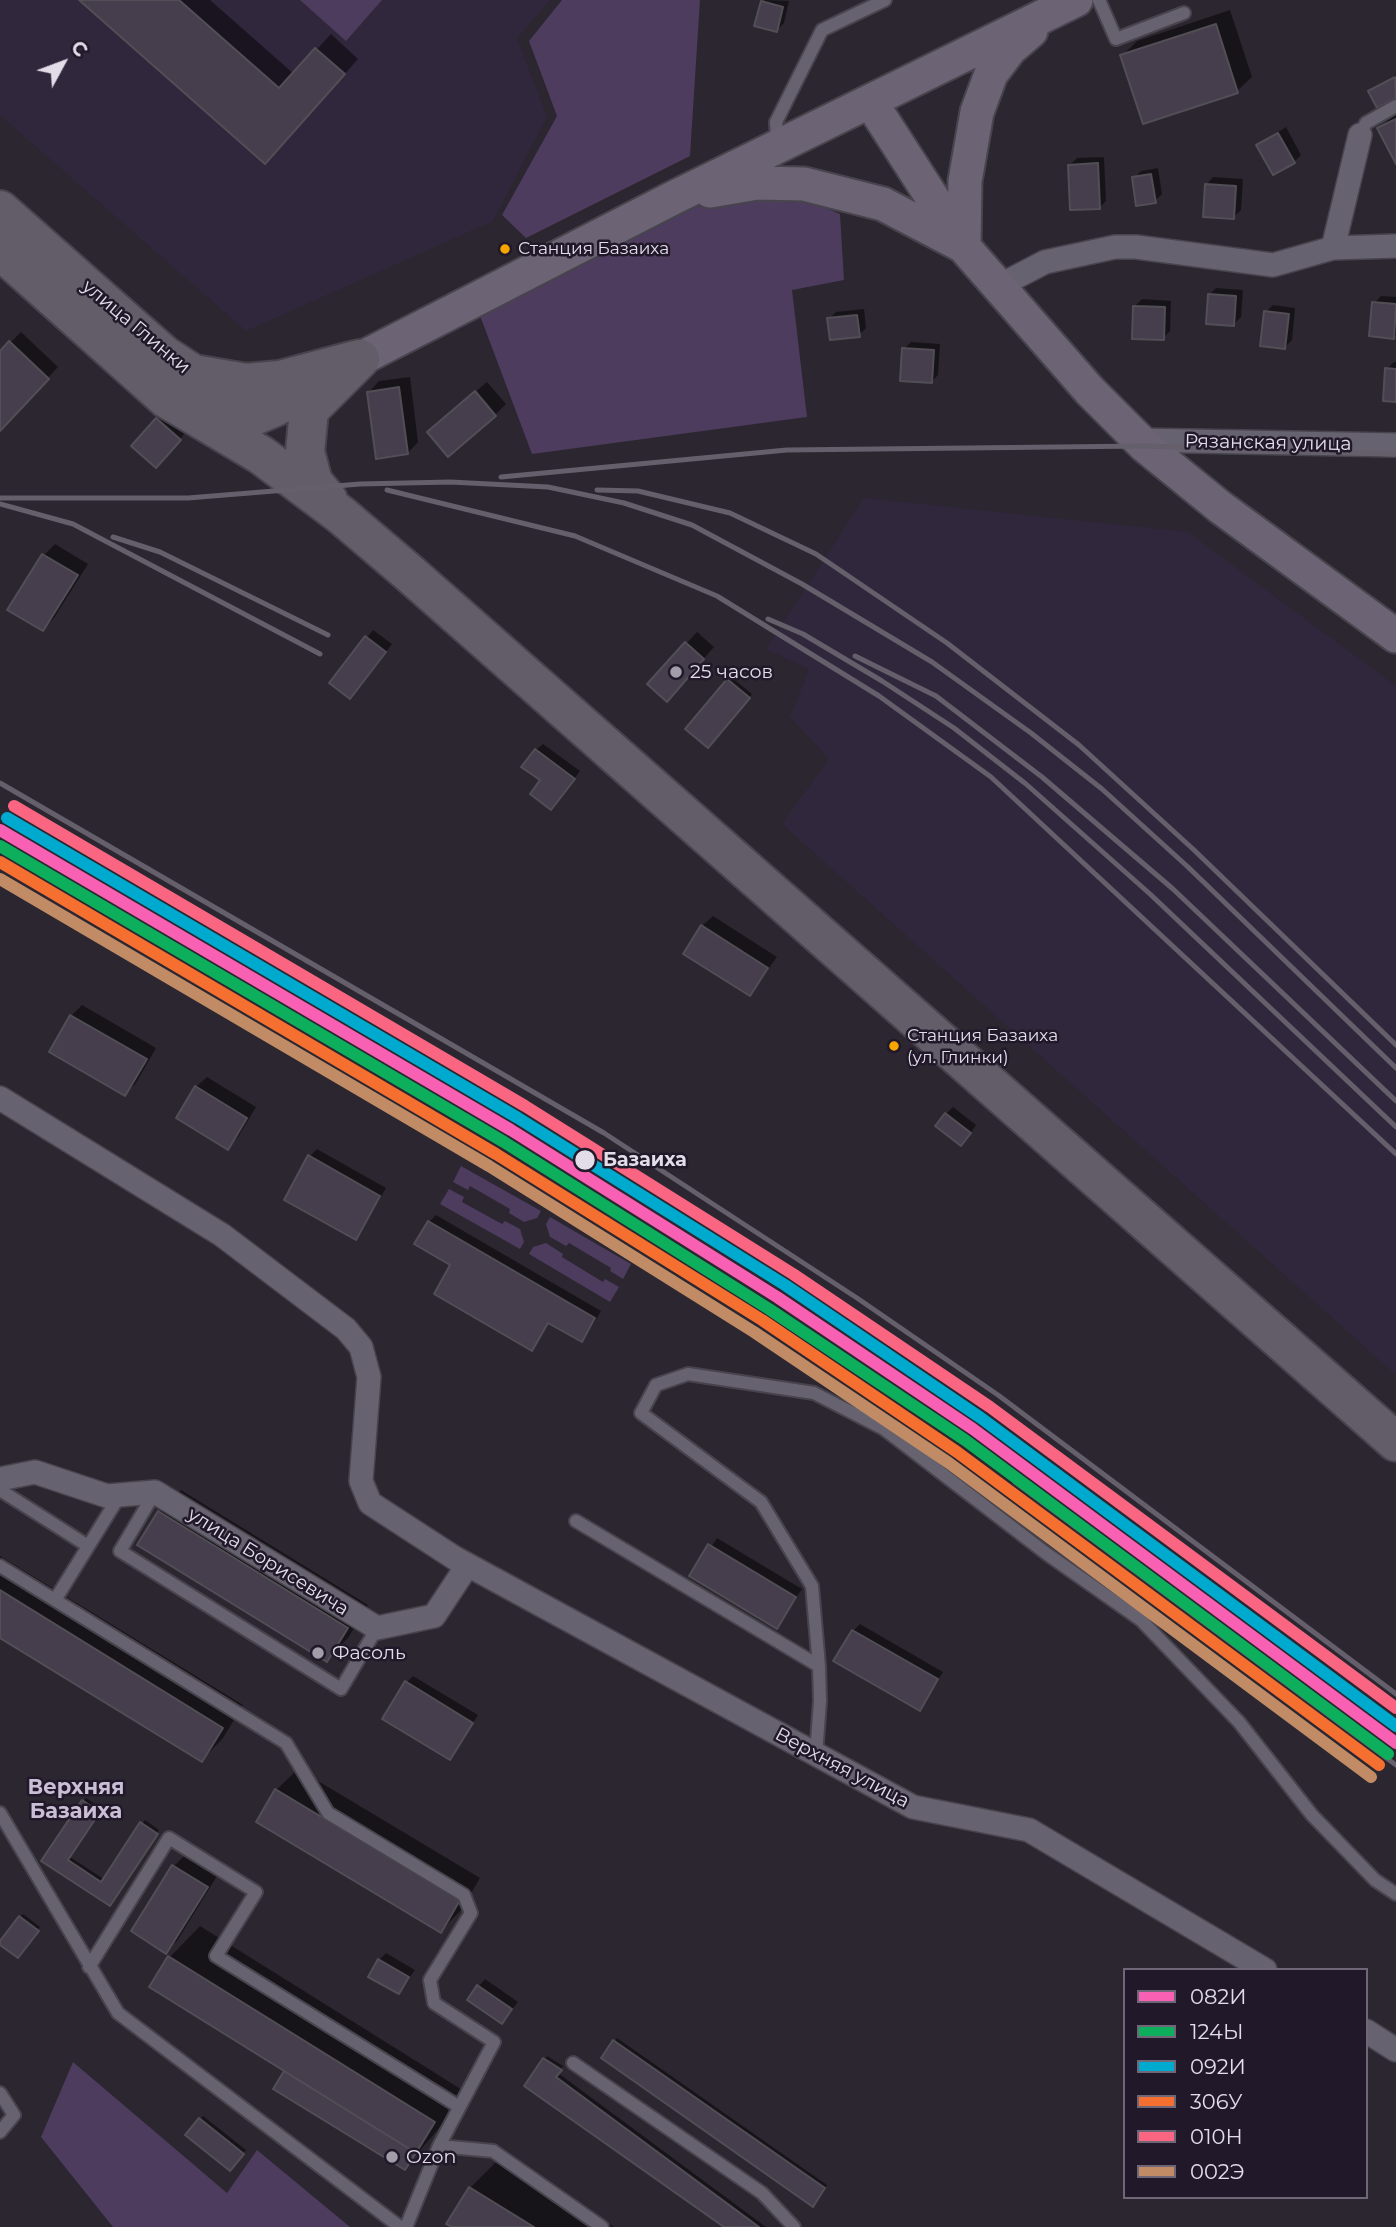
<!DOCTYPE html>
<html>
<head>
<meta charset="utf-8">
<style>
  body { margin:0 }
  #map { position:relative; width:1396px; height:2227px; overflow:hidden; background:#2b2630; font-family:Montserrat,sans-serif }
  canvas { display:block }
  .legend { position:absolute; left:1123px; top:1968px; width:245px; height:231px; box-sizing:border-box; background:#21192a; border:2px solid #6f6777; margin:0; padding:9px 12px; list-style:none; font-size:21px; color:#e3ddea }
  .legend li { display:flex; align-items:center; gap:14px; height:35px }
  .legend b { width:35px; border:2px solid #6f6777 }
  .north { position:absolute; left:28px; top:28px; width:70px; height:70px; -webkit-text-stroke:5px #21192a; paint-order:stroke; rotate:49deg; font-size:19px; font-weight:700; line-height:28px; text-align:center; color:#e3ddea }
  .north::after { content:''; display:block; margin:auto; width:24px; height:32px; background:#e3ddea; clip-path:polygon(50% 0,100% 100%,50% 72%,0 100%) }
</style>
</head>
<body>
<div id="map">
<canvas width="1396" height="2227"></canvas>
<ul class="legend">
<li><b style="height:9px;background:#f860b3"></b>082И</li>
<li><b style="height:9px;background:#0daf5c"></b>124Ы</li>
<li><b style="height:9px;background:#00a9ce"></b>092И</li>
<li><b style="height:9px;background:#f46f30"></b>306У</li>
<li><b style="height:9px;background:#fa6682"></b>010Н</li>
<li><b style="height:9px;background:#c18c65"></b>002Э</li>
</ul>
<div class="north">С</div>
</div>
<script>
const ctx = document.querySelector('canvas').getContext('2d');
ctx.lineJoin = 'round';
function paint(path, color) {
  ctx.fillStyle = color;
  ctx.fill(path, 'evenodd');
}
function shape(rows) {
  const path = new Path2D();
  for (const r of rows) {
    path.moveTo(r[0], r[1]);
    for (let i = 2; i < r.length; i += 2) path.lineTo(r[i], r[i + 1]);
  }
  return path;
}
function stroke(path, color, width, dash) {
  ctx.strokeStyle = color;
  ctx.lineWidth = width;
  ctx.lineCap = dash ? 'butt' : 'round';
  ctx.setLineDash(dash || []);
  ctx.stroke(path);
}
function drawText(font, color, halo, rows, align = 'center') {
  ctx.font = font + ' Montserrat,sans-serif';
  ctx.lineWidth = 5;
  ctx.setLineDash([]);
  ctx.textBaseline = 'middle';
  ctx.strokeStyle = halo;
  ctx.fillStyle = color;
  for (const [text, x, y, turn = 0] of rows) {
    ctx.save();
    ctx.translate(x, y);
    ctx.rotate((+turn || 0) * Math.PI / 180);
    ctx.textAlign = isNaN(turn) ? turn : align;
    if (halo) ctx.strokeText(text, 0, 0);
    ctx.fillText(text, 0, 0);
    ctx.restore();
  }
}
const built = shape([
  [0,0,550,0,517,38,547,117,493,221,246,331,0,115],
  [864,498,1188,532,1396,686,1396,1375,782,824,829,759,790,717,809,669,766,649]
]);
const green = shape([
  [300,0,382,0,346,41],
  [562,0,700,0,690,156,526,238,502,215,557,116,529,41],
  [788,192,840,214,844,280,792,290,807,417,532,454,479,313,683,205],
  [461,1166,541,1211,537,1218,524,1222,509,1213,510,1209,470,1186,468,1190,453,1182],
  [449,1189,464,1197,462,1202,502,1224,505,1221,520,1229,524,1242,520,1249,440,1204],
  [550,1217,631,1264,623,1279,610,1271,611,1268,569,1243,566,1246,550,1237,546,1224],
  [546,1243,563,1254,562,1257,603,1282,605,1279,619,1287,610,1302,529,1254,533,1247],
  [73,2062,227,2193,257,2150,350,2227,113,2227,41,2137]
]);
const shadow = shape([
  [82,0,210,0,294,74,331,34,358,59,279,148],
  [765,0,789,1,784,23,777,30,762,2],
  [1230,10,1252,77,1237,91,1122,56,1137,41],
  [1396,75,1396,96,1378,106,1371,92],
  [1396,113,1396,160,1379,129],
  [1286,127,1301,155,1294,162,1258,145],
  [1104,157,1106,201,1099,208,1070,165,1077,158],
  [1158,168,1162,194,1155,201,1134,178,1141,171],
  [1213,177,1243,179,1241,210,1234,217,1207,184],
  [1216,288,1243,290,1241,317,1234,324,1209,295],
  [1381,296,1396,297,1396,335,1393,338,1374,303],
  [1142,299,1171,301,1170,331,1163,338,1135,306],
  [1273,305,1295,308,1292,340,1285,347,1266,312],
  [864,309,866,328,859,335,829,319,836,312],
  [21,332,58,367,0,429,0,353],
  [911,342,940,344,938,375,931,382,904,349],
  [1394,362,1396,362,1396,400,1387,369],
  [410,377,418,442,408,453,369,392,379,381],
  [487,382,506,404,495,415,440,422],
  [164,413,186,432,163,459,157,420],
  [55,544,88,564,54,618,43,629,10,609,44,555],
  [373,630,392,644,357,690,331,683],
  [697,632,714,647,677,689,650,684],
  [731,677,752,694,708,746,687,729],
  [543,744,580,771,558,801,536,750],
  [713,916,777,957,750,994,702,926],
  [82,1005,156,1048,136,1083,125,1094,71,1016],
  [207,1077,256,1107,238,1137,228,1148,196,1087],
  [953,1107,976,1125,968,1137,946,1114],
  [317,1149,386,1188,356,1238,310,1156],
  [436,1215,601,1311,588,1333,581,1340,550,1322,532,1349,453,1265,429,1222],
  [181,1490,368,1605,348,1638,326,1660,139,1545,160,1512],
  [717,1538,802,1589,776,1627,691,1576],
  [0,1556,243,1705,223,1738,202,1760,0,1636],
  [860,1624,943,1672,919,1709,853,1631],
  [413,1676,478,1715,450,1758,406,1683],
  [298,1769,480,1878,462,1909,441,1931,276,1790],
  [86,1798,101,1808,70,1857,105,1880,145,1820,159,1830,113,1901,44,1861],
  [185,1855,217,1876,177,1941,166,1951,133,1931,174,1866],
  [23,1914,40,1927,20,1953,20,1917],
  [200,1926,464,2091,446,2120,405,2168,276,2088,287,2070,151,1986,170,1957],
  [386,1953,415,1970,399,1992,379,1960],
  [485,1979,518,2002,502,2022,479,1986],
  [617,2038,827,2185,815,2202,604,2058],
  [547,2056,563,2066,558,2073,766,2227,727,2227,527,2086],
  [203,2116,246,2150,230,2169,188,2134],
  [501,2157,614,2227,455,2227,470,2188]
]);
const building = shape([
  [79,0,179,0,279,88,315,48,345,74,265,164,79,0],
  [761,1,783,7,777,32,754,26,761,1],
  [1216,24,1238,93,1143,124,1120,55,1216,24],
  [1395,77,1396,98,1377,108,1368,91,1395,77],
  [1396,119,1396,164,1377,128,1396,119],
  [1278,133,1295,163,1273,175,1256,145,1278,133],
  [1098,163,1100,209,1070,210,1068,165,1098,163],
  [1151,174,1156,203,1136,206,1132,177,1151,174],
  [1205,184,1236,186,1234,219,1203,217,1205,184],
  [1208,294,1236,296,1234,326,1206,324,1208,294],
  [1372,302,1396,304,1394,339,1369,336,1372,302],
  [1133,306,1165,307,1164,340,1132,339,1133,306],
  [1264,311,1289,314,1285,349,1260,346,1264,311],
  [857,315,860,337,830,340,827,318,857,315],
  [9,341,49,379,0,431,0,351,9,341],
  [902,348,934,350,932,383,900,381,902,348],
  [1385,368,1396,369,1396,402,1383,401,1385,368],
  [399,387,408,454,376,459,367,392,399,387],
  [475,391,496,416,448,457,427,432,475,391],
  [156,418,181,440,156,468,131,446,156,418],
  [42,554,78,575,43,631,7,610,42,554],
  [365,636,386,652,350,699,329,683,365,636],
  [685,642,704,659,667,702,647,684,685,642],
  [727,679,750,698,708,748,685,729,727,679],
  [535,749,575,779,551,810,530,794,540,780,521,767,535,749],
  [701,925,768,968,750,996,683,954,701,925],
  [70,1015,147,1059,125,1096,49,1052,70,1015],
  [195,1086,247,1118,228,1150,176,1118,195,1086],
  [945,1113,971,1133,961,1146,935,1126,945,1113],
  [308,1155,380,1196,356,1240,284,1200,308,1155],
  [428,1221,595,1318,582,1342,548,1323,532,1351,434,1294,450,1265,414,1244,428,1221],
  [158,1511,348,1628,327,1662,137,1545,158,1511],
  [708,1544,796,1597,777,1629,689,1576,708,1544],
  [0,1590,223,1728,202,1762,0,1638,0,1590],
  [852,1630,938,1679,920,1711,833,1661,852,1630],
  [405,1681,473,1723,450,1760,382,1719,405,1681],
  [275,1789,460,1900,441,1933,256,1822,275,1789],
  [82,1800,100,1812,68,1860,101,1882,140,1822,158,1834,110,1906,41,1861,82,1800],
  [172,1865,208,1887,166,1954,131,1931,172,1865],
  [19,1916,39,1931,18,1958,0,1945,0,1941,19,1916],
  [168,1956,435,2122,416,2153,149,1987,168,1956],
  [378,1959,409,1977,399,1994,368,1977,378,1959],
  [477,1985,512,2009,502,2024,467,2000,477,1985],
  [613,2040,825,2188,813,2207,601,2058,613,2040],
  [543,2058,562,2070,556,2077,759,2227,724,2227,524,2086,543,2058],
  [284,2071,416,2153,405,2170,273,2089,284,2071],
  [199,2118,244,2154,230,2171,185,2135,199,2118],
  [469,2187,534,2227,452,2227,446,2224,469,2187]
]);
const lane = shape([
  [1099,0,1116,39,1184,13],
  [1360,135,1366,123,1396,106],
  [777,145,776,122,822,30,885,0],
  [0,1490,88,1546],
  [155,1492,120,1551,341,1689,377,1628],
  [576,1521,819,1666,820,1701,816,1755],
  [0,1566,286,1743,328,1813,464,1895,471,1913,430,1980,434,2003,494,2042,439,2146,406,2227],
  [55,1600,120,1495],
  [819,1666,812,1586,761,1502,641,1413,656,1385,688,1374,814,1393,884,1429,1047,1554,1141,1620,1239,1722,1312,1815,1375,1880,1396,1894],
  [0,1813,118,2013,400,2227],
  [89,1967,169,1838,256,1892,216,1956,458,2106],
  [573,2063,762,2193,794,2227],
  [0,2093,14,2115,0,2132],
  [439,2146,493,2151,602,2227]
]);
const street = shape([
  [1333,248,1396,246],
  [997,287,1045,262,1115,247,1136,247,1273,265,1333,248,1360,135],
  [1139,440,1396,445],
  [0,1098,222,1235,346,1329,361,1347,369,1377,361,1481,370,1503,467,1566,434,1616,377,1628,155,1492,107,1496,35,1472,0,1479],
  [455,1558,913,1807,1029,1830,1265,1970],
  [1366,2031,1396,2050]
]);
const secondary = shape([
  [870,101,964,247,1090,391,1145,446,1220,507,1396,636],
  [710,191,757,183,804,184,883,204,961,245],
  [964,247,965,181,977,112,991,74,1010,49,1031,31],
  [360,359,673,198,1076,0]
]);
const highway = shape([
  [0,210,164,355,193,374,243,432],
  [0,250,167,399,261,455,341,515,408,572,1396,1442],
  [193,374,246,383,280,380,355,360],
  [221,430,275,407,319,382],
  [328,500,313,482,305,452,309,410,360,359]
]);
const rail = shape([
  [501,477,787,450,1145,446,1396,454],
  [387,490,575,536,717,596,879,696,991,777,1396,1154],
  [597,490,638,491,730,513,816,554,947,643,1079,745,1194,850,1396,1045],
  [0,498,188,498,360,484,450,482,548,487,624,503,692,525,802,584,932,662,1031,733,1102,789,1188,867,1396,1068],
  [0,504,73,524,320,654],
  [113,537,160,552,328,635],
  [768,619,803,634,882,681,954,728,1026,784,1150,894,1396,1127],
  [855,656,936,696,1042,777,1173,889,1396,1101],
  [0,783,604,1133,857,1298,998,1395,1396,1694],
  [1015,1482,1396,1765]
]);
const rail1 = shape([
  [0,830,511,1130,777,1297,973,1429,1396,1743]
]);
const rail2 = shape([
  [0,846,504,1142,769,1309,965,1440,1388,1754]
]);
const rail3 = shape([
  [7,818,518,1118,785,1285,981,1418,1396,1726]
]);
const rail4 = shape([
  [0,862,496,1154,762,1320,957,1452,1379,1765]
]);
const rail5 = shape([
  [14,806,525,1106,793,1274,990,1407,1396,1708]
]);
const rail6 = shape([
  [0,879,489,1166,754,1332,949,1463,1371,1777]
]);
const markers = [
  [505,249,6,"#f7a600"],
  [676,672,7,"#a39da9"],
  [894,1046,6,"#f7a600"],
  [585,1160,11,"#e3ddea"],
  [318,1653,7,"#a39da9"],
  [392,2157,7,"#a39da9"]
];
const busNames = [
  ["Станция Базаиха",518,249],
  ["Станция Базаиха",907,1036],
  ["(ул. Глинки)",907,1058]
];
const streetNames = [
  ["улица Глинки",136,327,40],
  ["Рязанская улица",1268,443,1],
  ["улица Борисевича",268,1562,32],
  ["Верхняя улица",842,1768,28]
];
const poiNames = [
  ["25 часов",690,672],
  ["Фасоль",332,1653],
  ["Ozon",406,2157]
];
const stopNames = [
  ["Базаиха",603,1160]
];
const neighbourhoodNames = [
  ["Верхняя",76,1788],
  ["Базаиха",76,1812]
];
paint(built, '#31273c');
paint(green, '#4d3c5d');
paint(shadow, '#0007');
paint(building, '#463e4d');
stroke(building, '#524e56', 2);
stroke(lane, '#48444d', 16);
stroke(street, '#48444d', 26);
stroke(secondary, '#48444d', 37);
stroke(highway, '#48444d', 42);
stroke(lane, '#67626f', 12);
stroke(street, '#67626f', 23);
stroke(secondary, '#6c6374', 33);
stroke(highway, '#625d68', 38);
stroke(rail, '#645f6a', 5);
stroke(rail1, '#f860b3', 12);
stroke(rail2, '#0daf5c', 12);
stroke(rail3, '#00a9ce', 12);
stroke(rail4, '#f46f30', 12);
stroke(rail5, '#fa6682', 12);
stroke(rail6, '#c18c65', 12);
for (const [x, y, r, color] of markers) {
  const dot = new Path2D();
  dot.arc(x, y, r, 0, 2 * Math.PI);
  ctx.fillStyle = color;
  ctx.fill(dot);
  stroke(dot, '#21192a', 2.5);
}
drawText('17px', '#e3ddea', '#21192a', busNames, 'left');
drawText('19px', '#e3ddea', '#21192a', streetNames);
drawText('19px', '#e3ddea', '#21192a', poiNames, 'left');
drawText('bold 19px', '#e3ddea', '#21192a', stopNames, 'left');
drawText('bold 21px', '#c9bed6', '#21192a', neighbourhoodNames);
</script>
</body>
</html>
